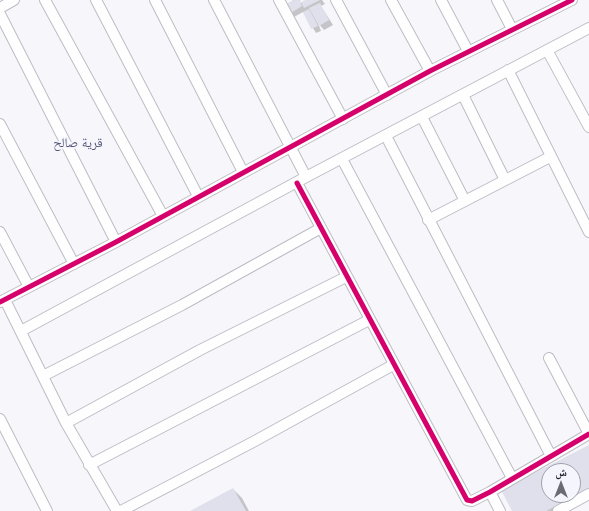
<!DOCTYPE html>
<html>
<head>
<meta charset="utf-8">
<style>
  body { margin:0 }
  #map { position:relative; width:589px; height:511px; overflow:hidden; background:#f7f7fb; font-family:Helvetica,"Noto Naskh Arabic",sans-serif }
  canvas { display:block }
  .north { position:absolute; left:541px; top:463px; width:40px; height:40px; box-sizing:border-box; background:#f5f6fd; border:1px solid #a0a0aa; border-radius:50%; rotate:0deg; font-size:11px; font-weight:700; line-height:16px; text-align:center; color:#20202d }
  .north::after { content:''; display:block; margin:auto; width:14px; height:18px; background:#6b6b75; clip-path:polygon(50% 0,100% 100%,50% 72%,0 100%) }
</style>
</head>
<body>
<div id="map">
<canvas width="589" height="511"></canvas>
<div class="north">ش</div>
</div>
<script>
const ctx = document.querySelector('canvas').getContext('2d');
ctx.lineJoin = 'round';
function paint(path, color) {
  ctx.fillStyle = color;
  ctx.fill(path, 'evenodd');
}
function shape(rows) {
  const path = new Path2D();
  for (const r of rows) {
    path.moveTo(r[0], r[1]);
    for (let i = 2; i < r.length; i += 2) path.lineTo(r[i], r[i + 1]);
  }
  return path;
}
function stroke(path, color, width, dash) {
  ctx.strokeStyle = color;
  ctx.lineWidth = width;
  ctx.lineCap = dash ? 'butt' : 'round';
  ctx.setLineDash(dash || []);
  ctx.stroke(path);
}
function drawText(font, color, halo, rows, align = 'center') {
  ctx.font = font + ' Helvetica,"Noto Naskh Arabic",sans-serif';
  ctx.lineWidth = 3.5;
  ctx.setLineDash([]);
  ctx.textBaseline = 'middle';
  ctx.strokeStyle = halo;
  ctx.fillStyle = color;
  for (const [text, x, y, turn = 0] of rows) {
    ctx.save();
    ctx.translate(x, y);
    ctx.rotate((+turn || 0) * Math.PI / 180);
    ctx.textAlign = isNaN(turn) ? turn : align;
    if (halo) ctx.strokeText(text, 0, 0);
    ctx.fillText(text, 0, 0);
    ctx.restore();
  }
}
const shadow = shape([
  [292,0,301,0,299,1,301,3,307,0,322,0,325,4,321,6,333,25,324,30,318,23,321,31,316,33,303,12,294,17,289,13,293,1],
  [589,446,589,495,558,511,513,511,502,490],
  [549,471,573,471,573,495,549,495],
  [233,489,242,498,249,511,192,511]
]);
const building = shape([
  [294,0,299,0,302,6,289,14,284,5],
  [305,0,320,0,304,8,301,2],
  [320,3,329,20,319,26,309,8],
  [309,9,318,26,311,29,303,12],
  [589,445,589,489,546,511,512,511,501,490],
  [549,471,573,471,573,495,549,495],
  [233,488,246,511,190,511]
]);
const minor = shape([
  [45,0,163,216],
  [96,0,198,196],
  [155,0,243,172],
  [214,0,306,177],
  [279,0,343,119],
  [336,0,387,95],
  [391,0,430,71],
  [441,0,468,51],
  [497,0,512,29],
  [0,8,14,0],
  [0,14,116,242],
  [547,50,589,127],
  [508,70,589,232],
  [463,95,505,180],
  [422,117,465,201],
  [0,124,74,264],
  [386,136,551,456],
  [342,159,512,478],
  [297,183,467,500,472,501,490,492,589,434],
  [428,220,550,157],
  [0,232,29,287],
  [5,300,66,423,117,511],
  [0,302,116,242,430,71,572,0],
  [21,331,306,177,589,28],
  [549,358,589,434],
  [43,376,182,305,321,228],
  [0,419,47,511],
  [66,423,200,350,346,277],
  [89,465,369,320],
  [490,492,500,511],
  [121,511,253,442,393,365],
  [558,511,589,494]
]);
const cycleway = shape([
  [297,183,467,500,472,501,490,492,589,434],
  [0,302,116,242,430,71,572,0]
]);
const quarterNames = [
  ["قرية صالح",78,143]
];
paint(shadow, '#0003');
paint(building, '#dfe0ec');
stroke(minor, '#bcbdc5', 12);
stroke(minor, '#fefefe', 10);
stroke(cycleway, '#d6006c', 5);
drawText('13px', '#545471', '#f5f6fd', quarterNames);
</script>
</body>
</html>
